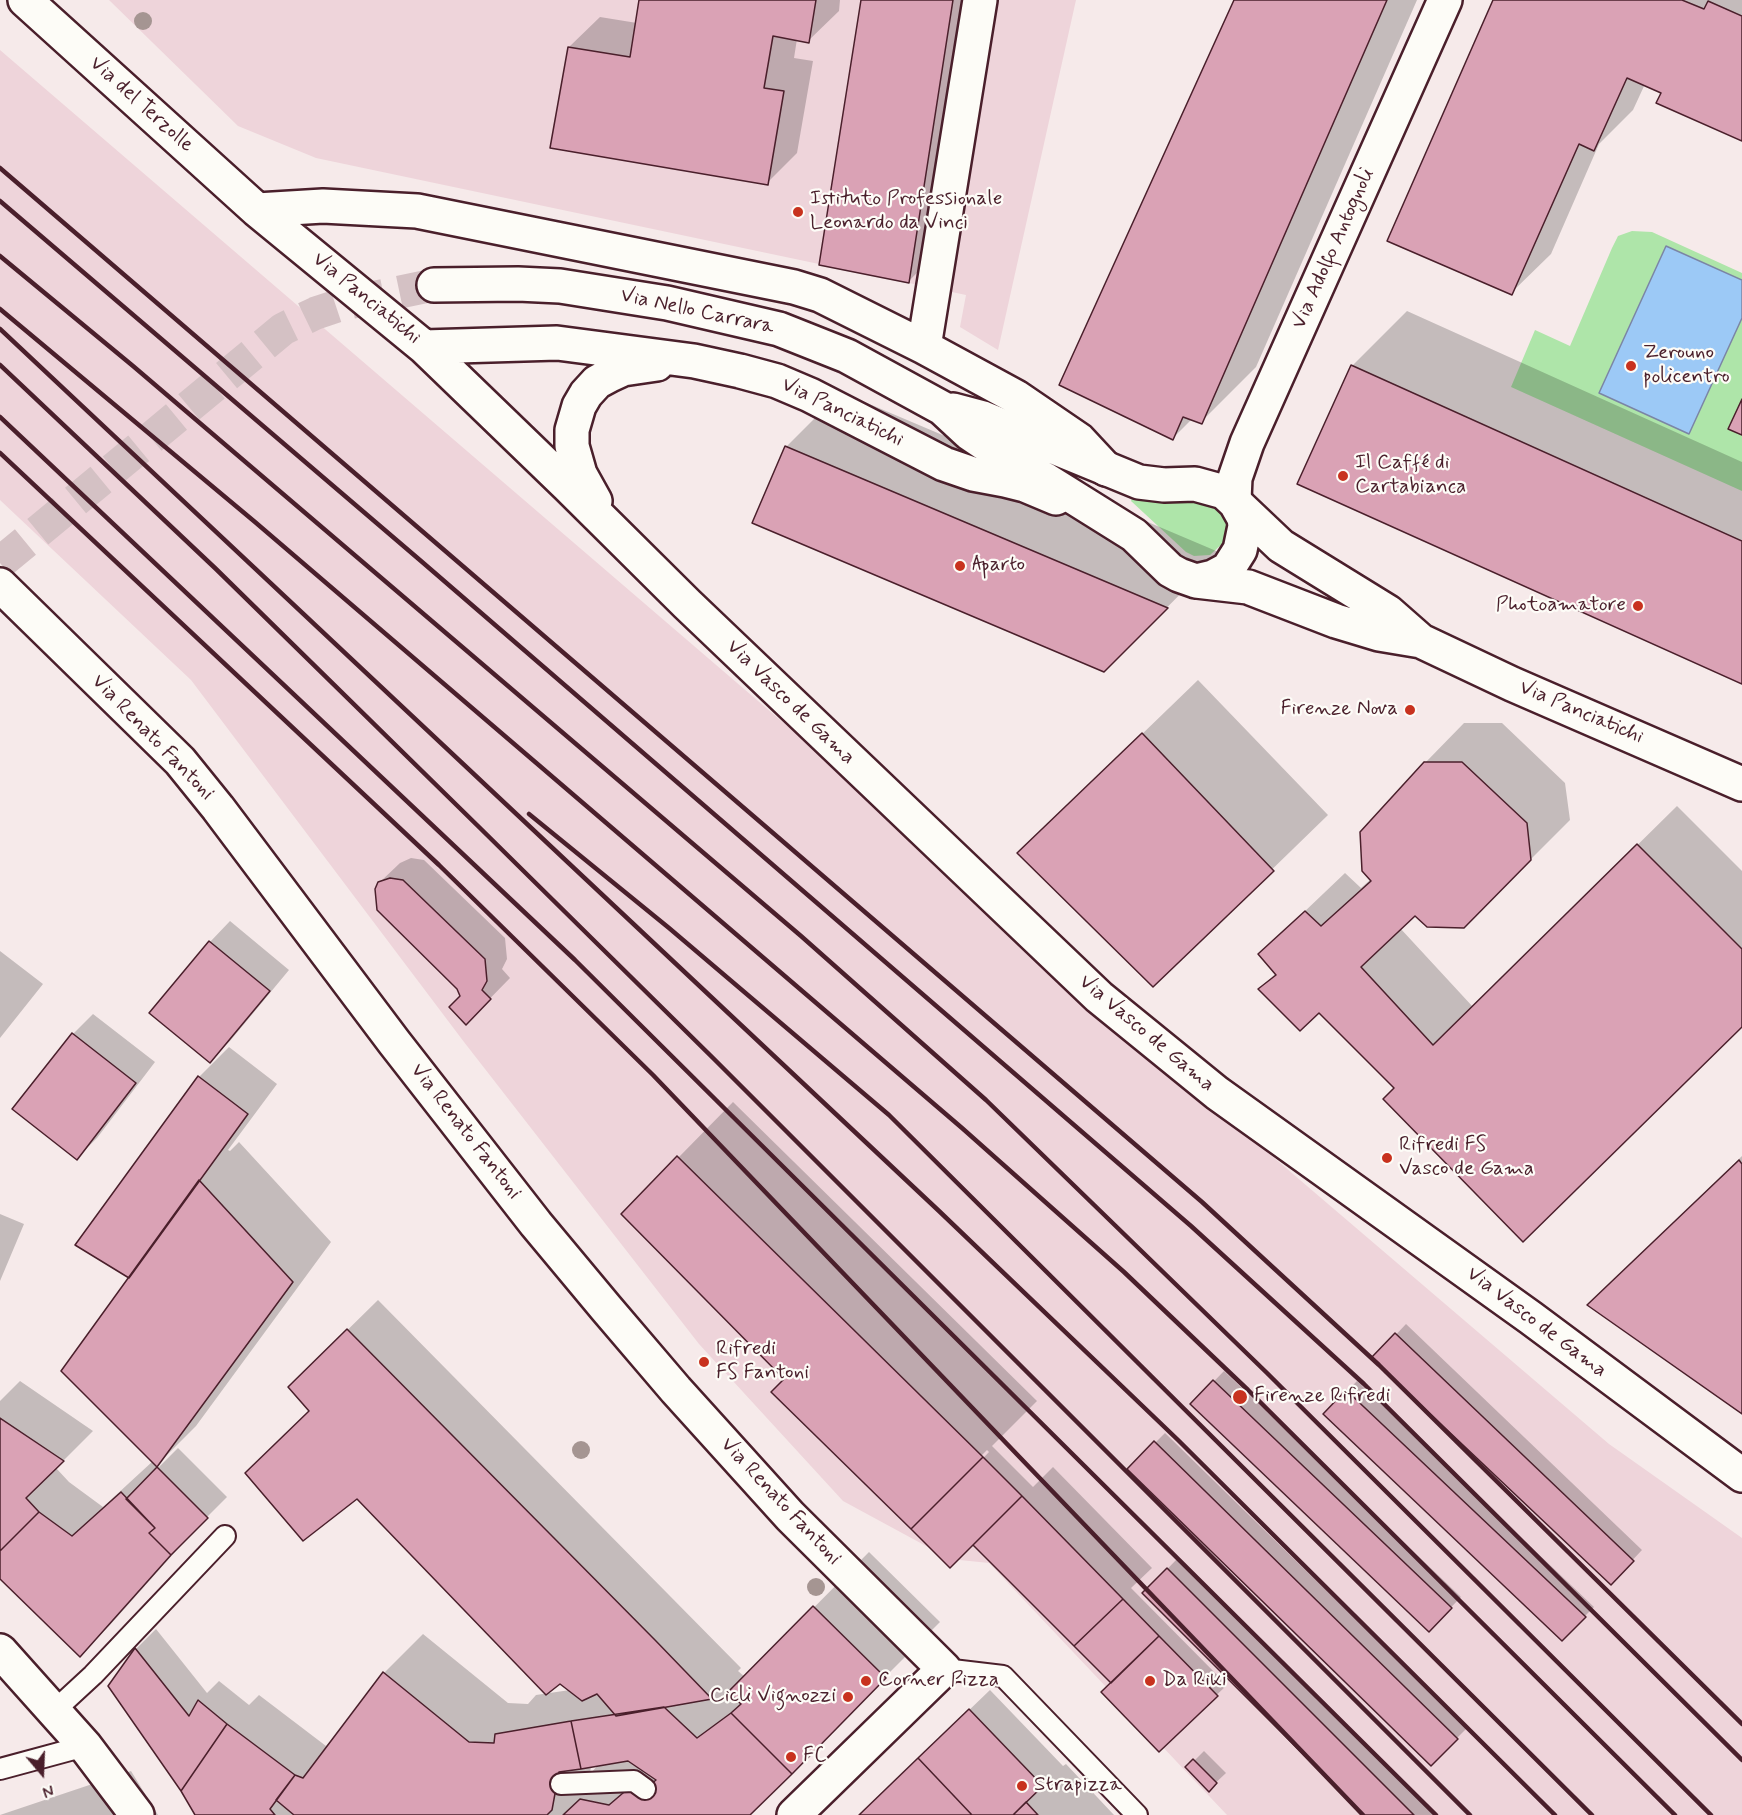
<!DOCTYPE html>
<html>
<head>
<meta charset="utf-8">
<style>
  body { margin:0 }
  #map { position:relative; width:1742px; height:1815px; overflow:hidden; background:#f6eaea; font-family:Mynerve,sans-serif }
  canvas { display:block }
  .north { position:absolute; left:12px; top:1743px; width:60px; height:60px; -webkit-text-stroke:4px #fdfcf7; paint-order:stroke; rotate:161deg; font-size:16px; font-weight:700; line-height:24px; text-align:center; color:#4a1f2b }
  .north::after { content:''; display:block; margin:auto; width:21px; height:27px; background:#4a1f2b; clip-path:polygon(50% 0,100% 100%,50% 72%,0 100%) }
</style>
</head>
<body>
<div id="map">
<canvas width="1742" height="1815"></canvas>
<div class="north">N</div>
</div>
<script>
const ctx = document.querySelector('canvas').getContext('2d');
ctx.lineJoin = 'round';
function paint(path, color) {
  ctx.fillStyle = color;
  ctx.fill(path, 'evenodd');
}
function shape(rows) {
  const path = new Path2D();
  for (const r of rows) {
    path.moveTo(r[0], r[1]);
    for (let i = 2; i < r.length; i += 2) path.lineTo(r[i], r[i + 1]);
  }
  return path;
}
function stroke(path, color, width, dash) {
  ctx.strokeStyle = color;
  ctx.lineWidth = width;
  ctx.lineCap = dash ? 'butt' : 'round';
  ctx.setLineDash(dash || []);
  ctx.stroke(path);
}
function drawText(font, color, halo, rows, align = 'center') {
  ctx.font = font + ' Mynerve,sans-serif';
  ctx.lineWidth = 4.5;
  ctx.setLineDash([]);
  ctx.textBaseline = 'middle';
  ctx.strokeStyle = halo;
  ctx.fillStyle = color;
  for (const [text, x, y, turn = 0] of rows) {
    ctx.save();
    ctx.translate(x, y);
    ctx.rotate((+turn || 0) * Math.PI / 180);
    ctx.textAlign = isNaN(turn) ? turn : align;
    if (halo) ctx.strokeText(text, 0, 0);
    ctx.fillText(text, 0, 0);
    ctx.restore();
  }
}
const built = shape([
  [109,0,1076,0,998,350,960,327,966,295,316,158,238,126],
  [0,50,800,737,1149,1051,1609,1444,1742,1538,1742,1815,1227,1815,989,1563,950,1559,843,1501,699,1344,464,1042,191,680,0,500]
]);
const green = shape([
  [1632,231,1652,232,1742,273,1742,491,1511,387,1535,330,1570,346,1612,248,1618,236],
  [1133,496,1204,501,1213,504,1220,509,1225,517,1228,526,1227,535,1223,543,1210,555,1194,556,1186,552,1131,501]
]);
const water = shape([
  [1666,246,1742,280,1742,318,1689,434,1599,393,1666,246]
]);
const shadow = shape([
  [641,0,840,0,839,11,808,41,797,39,794,58,813,61,797,153,767,183,569,47,600,17,637,23],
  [862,0,985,0,947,242,908,282],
  [1235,0,1417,0,1256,367,1201,422,1192,419,1173,438],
  [1494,0,1742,0,1742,139,1663,92,1645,84,1633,110,1599,144,1551,254,1511,293],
  [1407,311,1742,462,1742,683,1299,483,1353,365],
  [841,392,1221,553,1104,671,786,447],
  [1198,680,1328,815,1153,985,1019,853],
  [1464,723,1502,723,1565,783,1570,820,1463,927,1415,913,1400,928,1473,1007,1677,806,1742,871,1742,1025,1396,1088,1319,1011,1260,989,1276,973,1260,954,1345,873,1361,888,1371,879,1425,763],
  [411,858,424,860,505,938,507,959,502,969,510,978,466,1023,462,996,459,988,379,883,400,863],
  [230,921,289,970,230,1041,210,1061,151,1013,210,942],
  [0,951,43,984,0,1038],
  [93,1014,155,1062,97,1138,77,1158,73,1034],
  [229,1047,277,1084,228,1150,230,1151,239,1142,331,1242,196,1426,156,1466,156,1470,178,1448,227,1497,200,1524,110,1625,80,1655,0,1577,0,1401,20,1381,93,1431,56,1468,69,1482,103,1507,153,1461,131,1277,199,1077],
  [733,1102,1037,1401,992,1446,1033,1487,1053,1467,1152,1568,1131,1588,1227,1685,1159,1750,1113,1683,976,1545,786,1379,623,1214],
  [987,1450,989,1452,966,1476,964,1473],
  [1742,1156,1742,1412,1589,1304],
  [0,1214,24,1224,0,1281],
  [378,1300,741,1668,738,1671,745,1677,869,1552,940,1622,747,1815,197,1815,109,1686,136,1649,156,1629,207,1693,219,1681,249,1705,259,1695,326,1746,336,1736,384,1673,423,1634,508,1703,528,1704,536,1695,570,1690,311,1411,320,1357],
  [599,1764,590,1774,591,1766],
  [1406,1324,1642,1550,1611,1583,1374,1358],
  [1224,1371,1461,1597,1429,1630,1192,1404],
  [1357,1381,1594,1607,1562,1639,1325,1414],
  [1165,1433,1467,1728,1431,1764,1129,1469],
  [1177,1559,1434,1815,1366,1815,1144,1593],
  [990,1690,1063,1766,1066,1764,1114,1815,860,1815],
  [1204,1751,1226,1773,1209,1789,1188,1767],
  [131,1771,158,1815,0,1815]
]);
const building = shape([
  [639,0,816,0,809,43,773,36,764,88,784,91,768,185,550,148,568,47,630,57,639,0],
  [861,0,953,0,909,283,819,265,861,0],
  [1234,0,1387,0,1202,424,1183,417,1173,440,1059,385,1234,0],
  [1493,0,1682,0,1704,9,1708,1,1742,16,1742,141,1656,103,1661,93,1627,78,1594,151,1579,144,1512,295,1387,241,1493,0],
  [1351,365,1742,541,1742,684,1297,484,1351,365],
  [1742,399,1742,435,1728,429,1742,399],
  [785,446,1168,608,1104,672,752,523,785,446],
  [1142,733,1274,871,1153,987,1017,853,1142,733],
  [1424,762,1462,762,1527,823,1531,860,1464,928,1427,927,1415,916,1361,967,1433,1045,1637,844,1742,949,1742,1027,1523,1242,1383,1099,1394,1088,1319,1013,1300,1031,1258,989,1276,975,1258,954,1305,911,1321,926,1371,881,1362,871,1360,832,1424,762],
  [390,878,403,880,485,959,487,981,482,990,491,999,466,1025,449,1007,460,996,457,989,377,910,375,889,378,882,390,878],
  [209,941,270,991,210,1063,149,1013,209,941],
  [72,1033,136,1083,77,1160,12,1109,72,1033],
  [198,1076,248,1114,129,1278,75,1245,198,1076],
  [677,1156,983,1457,911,1529,771,1392,784,1379,621,1214,677,1156],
  [1739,1160,1742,1164,1742,1414,1587,1305,1739,1160],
  [199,1180,293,1282,157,1467,61,1371,199,1180],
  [347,1329,655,1640,712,1699,616,1716,597,1694,582,1701,560,1684,546,1695,357,1499,303,1541,245,1473,309,1411,288,1387,347,1329],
  [1395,1333,1634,1561,1611,1585,1371,1358,1395,1333],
  [1213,1380,1452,1608,1429,1632,1190,1404,1213,1380],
  [1346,1390,1586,1617,1562,1641,1323,1414,1346,1390],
  [0,1418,64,1461,26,1498,39,1512,0,1551,0,1418],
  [1154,1441,1458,1739,1431,1766,1127,1469,1154,1441],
  [983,1457,1022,1496,950,1568,911,1529,983,1457],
  [157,1467,208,1518,171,1555,149,1533,155,1528,126,1499,157,1467],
  [121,1492,155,1528,149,1533,171,1555,80,1657,0,1579,0,1551,39,1512,72,1536,121,1492],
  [1022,1496,1123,1599,1074,1646,973,1545,1022,1496],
  [1167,1568,1414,1815,1364,1815,1142,1593,1167,1568],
  [1123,1599,1159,1636,1111,1683,1074,1646,1123,1599],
  [813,1606,886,1678,792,1774,731,1713,741,1704,728,1692,813,1606],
  [1159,1636,1218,1696,1159,1752,1101,1692,1159,1636],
  [135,1648,189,1716,198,1700,227,1724,181,1791,108,1686,135,1648],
  [383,1672,469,1742,494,1743,495,1734,571,1721,581,1769,559,1772,552,1810,547,1815,294,1815,276,1800,295,1775,303,1778,383,1672],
  [664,1707,697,1738,731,1713,792,1774,750,1815,563,1815,580,1799,609,1805,630,1787,645,1789,656,1780,628,1761,581,1769,571,1721,664,1707],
  [969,1709,1043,1786,1013,1815,972,1815,918,1758,969,1709],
  [227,1724,295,1775,270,1809,275,1815,195,1815,181,1791,227,1724],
  [918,1758,972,1815,859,1815,918,1758],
  [1193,1759,1217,1783,1209,1792,1185,1767,1193,1759],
  [1026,1802,1038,1815,1013,1815,1026,1802]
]);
const secondaryTunnel = shape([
  [0,563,283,329,316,313,343,304,434,285]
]);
const service = shape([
  [944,1669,1003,1676,1137,1815],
  [54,1711,93,1675,225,1536],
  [0,1769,85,1746],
  [561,1784,634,1781,645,1789]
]);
const minor = shape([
  [25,0,257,210,424,347,568,486,687,604,1099,997,1217,1093,1531,1318,1742,1475],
  [257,210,323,206,417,211,794,287,820,295,924,347,1016,397,1079,440,1106,469],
  [424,347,557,343,694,361,740,371,777,381,810,395,944,464,973,474,1005,480,1025,485,1056,498],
  [924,347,980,0],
  [1234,500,1235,478,1247,443,1445,0],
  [595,501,580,474,572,446,572,430,579,406,586,394,597,382,610,375,623,369,657,364],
  [0,585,180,761,218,808,394,1042,536,1224,606,1308,676,1390,790,1516,944,1669,794,1815]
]);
const secondary = shape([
  [434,285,518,284,560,286,667,303,779,329,847,356,942,408,969,433,1015,464,1046,480,1134,535,1170,570,1179,575,1196,581,1248,587,1336,621,1379,634,1421,641],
  [953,410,983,418,1139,482,1164,485,1195,484,1224,492,1281,546,1388,612,1421,641,1512,684,1742,784],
  [1196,581,1213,577,1228,569,1240,550,1245,526,1244,518,1235,502],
  [0,1651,85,1746,137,1815]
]);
const rail = shape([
  [0,168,1202,1202,1379,1365,1742,1724],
  [0,201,421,561,1191,1226,1364,1384,1742,1760],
  [0,256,133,366,801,936,986,1100,1267,1373,1711,1815],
  [0,309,255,522,534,761,962,1128,1124,1272,1248,1390,1675,1815],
  [0,329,939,1211,1178,1440,1555,1815],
  [0,365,216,569,481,829,713,1058,1470,1815],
  [0,417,575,960,1436,1815],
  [0,453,439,865,653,1075,1363,1815],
  [529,814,669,928,889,1115,1592,1815]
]);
const trees = [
  [143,21],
  [581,1450],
  [816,1587]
];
const markers = [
  [798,212,6,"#c8321e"],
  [1631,366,6,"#c8321e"],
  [1343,476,6,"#c8321e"],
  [960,566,6,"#c8321e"],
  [1638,606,6,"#c8321e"],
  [1410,710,6,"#c8321e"],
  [1387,1158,6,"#c8321e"],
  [704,1362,6,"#c8321e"],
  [1240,1397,8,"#c8321e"],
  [866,1681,6,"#c8321e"],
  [1150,1681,6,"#c8321e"],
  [848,1697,6,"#c8321e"],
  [791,1757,6,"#c8321e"],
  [1022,1786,6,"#c8321e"]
];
const streetNames = [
  ["Via del Terzolle",141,105,42],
  ["Via Adolfo Antognoli",1334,249,-66],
  ["Via Panciatichi",366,299,39],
  ["Via Nello Carrara",697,312,12],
  ["Via Panciatichi",842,413,26],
  ["Via Vasco de Gama",790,703,44],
  ["Via Panciatichi",1581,713,23],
  ["Via Renato Fantoni",152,738,46],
  ["Via Vasco de Gama",1146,1034,40],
  ["Via Renato Fantoni",465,1132,52],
  ["Via Vasco de Gama",1536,1323,37],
  ["Via Renato Fantoni",780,1502,47]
];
const poiNames = [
  ["Istituto Professionale",810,200],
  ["Leonardo da Vinci",810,224],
  ["Zerouno",1643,354],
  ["policentro",1643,378],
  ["Il Caffé di",1355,464],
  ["Cartabianca",1355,488],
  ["Aparto",972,566],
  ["Photoamatore",1626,606,"right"],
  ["Firenze Nova",1398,710,"right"],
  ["Rifredi FS",1399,1146],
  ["Vasco de Gama",1399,1170],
  ["Rifredi",716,1350],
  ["FS Fantoni",716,1374],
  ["Firenze Rifredi",1254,1397],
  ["Corner Pizza",878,1681],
  ["Da Riki",1162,1681],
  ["Cicli Vignozzi",836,1697,"right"],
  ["FC",803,1757],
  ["Strapizza",1034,1786]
];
paint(built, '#eed4da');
paint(green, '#aee5a9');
paint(water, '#9cc9f6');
stroke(water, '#7b85a5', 1.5);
paint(shadow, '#0003');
paint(building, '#daa2b5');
stroke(building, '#4a1f2b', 1.5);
stroke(secondaryTunnel, '#d4c1c4', 33, [33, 16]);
stroke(service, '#4a1f2b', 24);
stroke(minor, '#4a1f2b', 38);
stroke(secondary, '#4a1f2b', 38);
stroke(service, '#fdfcf7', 20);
stroke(minor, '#fdfcf7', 33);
stroke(secondary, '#fdfcf7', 33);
stroke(rail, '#4a1f2b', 4.5);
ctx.fillStyle = '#a59592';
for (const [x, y] of trees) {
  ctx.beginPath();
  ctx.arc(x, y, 9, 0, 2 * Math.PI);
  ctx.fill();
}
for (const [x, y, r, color] of markers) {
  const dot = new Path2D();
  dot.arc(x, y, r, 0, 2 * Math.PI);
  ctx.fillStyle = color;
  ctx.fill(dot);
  stroke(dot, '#fdfcf7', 2);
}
drawText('21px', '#4a1f2b', '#fdfcf7', streetNames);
drawText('21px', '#4a1f2b', '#fdfcf7', poiNames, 'left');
</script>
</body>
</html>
